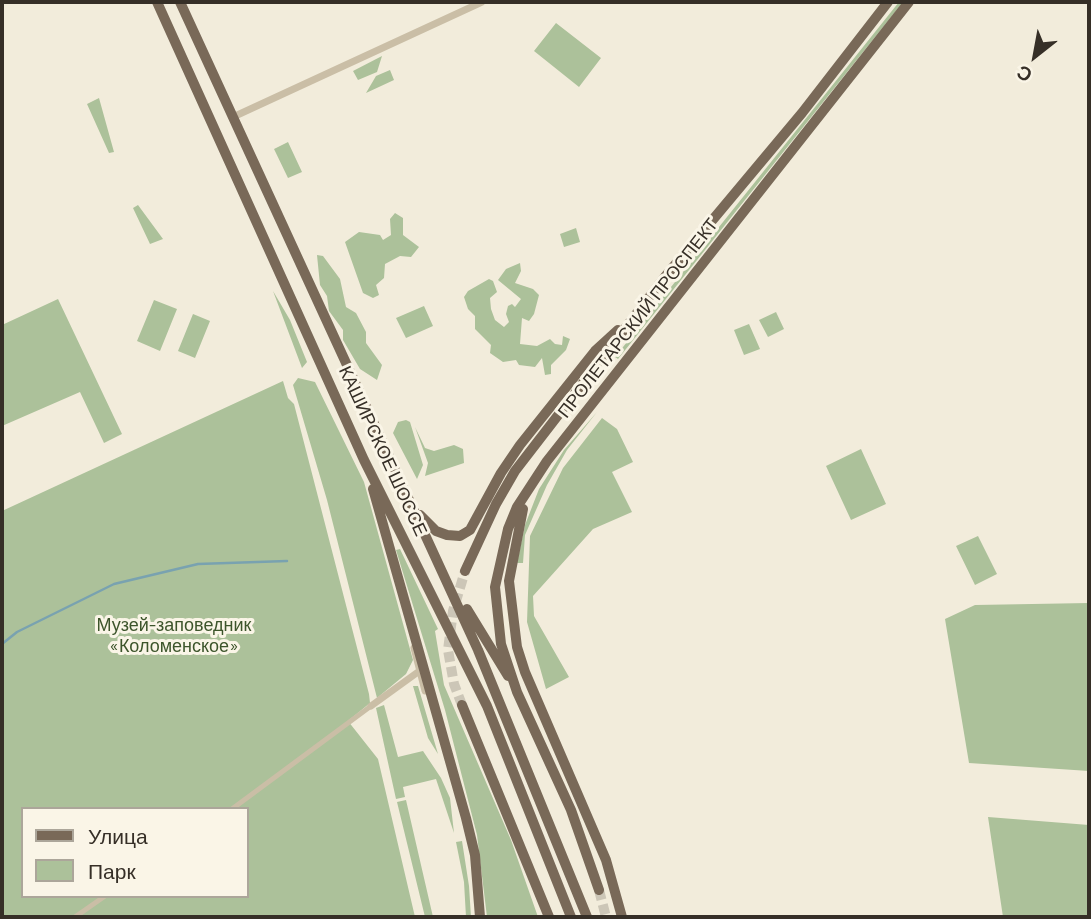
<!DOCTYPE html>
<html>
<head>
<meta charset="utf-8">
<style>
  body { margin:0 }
  #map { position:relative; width:1091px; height:919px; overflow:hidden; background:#f2ecdb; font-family:Barlow,sans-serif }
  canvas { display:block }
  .frame { position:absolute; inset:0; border:4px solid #362f27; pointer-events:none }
  .legend { position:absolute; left:21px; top:807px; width:228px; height:91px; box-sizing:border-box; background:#faf5e7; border:2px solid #aca69a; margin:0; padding:9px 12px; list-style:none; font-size:21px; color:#362f27 }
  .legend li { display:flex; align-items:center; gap:14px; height:35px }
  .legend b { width:35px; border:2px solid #aca69a }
  .north { position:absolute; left:1000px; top:21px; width:70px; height:70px; -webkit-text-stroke:5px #faf5e7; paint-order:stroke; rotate:211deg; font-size:19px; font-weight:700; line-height:28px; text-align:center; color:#362f27 }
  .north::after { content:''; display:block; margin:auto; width:24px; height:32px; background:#362f27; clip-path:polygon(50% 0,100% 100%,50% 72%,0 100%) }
</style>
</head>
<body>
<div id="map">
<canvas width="1091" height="919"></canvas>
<div class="frame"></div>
<ul class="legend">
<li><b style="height:9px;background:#796958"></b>Улица</li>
<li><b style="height:19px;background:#acc19a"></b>Парк</li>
</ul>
<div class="north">С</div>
</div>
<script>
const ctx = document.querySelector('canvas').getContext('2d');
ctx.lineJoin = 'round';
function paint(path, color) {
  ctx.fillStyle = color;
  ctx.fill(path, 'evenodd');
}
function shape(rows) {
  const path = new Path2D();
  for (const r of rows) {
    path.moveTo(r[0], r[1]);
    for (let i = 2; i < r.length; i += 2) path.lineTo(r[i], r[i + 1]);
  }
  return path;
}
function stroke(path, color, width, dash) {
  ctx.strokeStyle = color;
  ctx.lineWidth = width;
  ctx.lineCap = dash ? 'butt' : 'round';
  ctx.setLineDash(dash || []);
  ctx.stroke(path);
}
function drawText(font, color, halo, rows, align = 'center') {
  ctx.font = font + ' Barlow,sans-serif';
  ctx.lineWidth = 6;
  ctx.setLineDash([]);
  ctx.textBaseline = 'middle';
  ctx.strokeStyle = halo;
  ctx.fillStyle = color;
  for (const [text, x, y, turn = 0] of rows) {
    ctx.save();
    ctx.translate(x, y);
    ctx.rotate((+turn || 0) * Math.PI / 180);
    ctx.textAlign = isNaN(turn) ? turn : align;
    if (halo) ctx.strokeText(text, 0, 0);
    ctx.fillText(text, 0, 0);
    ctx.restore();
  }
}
const green = shape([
  [899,2,903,2,618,359,615,357],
  [556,23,601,58,579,87,534,51],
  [382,56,377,72,358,80,353,71],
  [390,70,394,80,366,93,376,76],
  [99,98,114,152,109,153,87,104],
  [288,142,302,172,288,178,274,149],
  [138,205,163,239,150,244,133,208],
  [395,213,403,218,403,235,419,247,411,257,400,256,385,264,384,278,376,285,379,295,373,298,363,293,345,242,359,232,380,235,383,240,391,235,390,219],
  [576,228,580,242,564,247,560,234],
  [317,255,323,256,340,279,346,307,356,313,366,332,366,343,382,365,377,380,360,369,343,340,343,330,329,311,327,296,320,285],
  [520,263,521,271,515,283,533,289,539,295,534,314,529,321,522,318,520,344,537,346,550,339,555,344,562,345,563,336,570,339,566,350,551,365,551,374,545,375,542,358,535,367,519,365,516,360,503,362,490,353,491,345,475,329,475,316,468,309,464,297,468,291,489,279,493,281,497,292,490,298,491,309,495,320,504,327,509,322,506,314,508,306,512,304,515,307,521,299,498,280,506,269],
  [273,291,290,320,307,362,302,368],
  [58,299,122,434,104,443,80,392,2,426,2,325],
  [154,300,177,309,160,351,137,341],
  [424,306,433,326,406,338,396,318],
  [776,312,784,329,768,337,759,320],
  [193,314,210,321,195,358,178,351],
  [749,324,760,349,744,355,734,330],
  [298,378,315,382,364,482,413,660,406,674,377,698,327,500,293,385],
  [283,381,288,398,294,404,369,694,370,703,348,721,378,759,415,917,2,917,2,511],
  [23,809,247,809,247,896,23,896],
  [597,412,567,450,547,485,525,535,523,563,517,563,525,525,539,489,564,450],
  [602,418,617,429,633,462,612,472,632,512,593,529,533,596,534,616,569,677,546,689,527,622,530,536,563,468],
  [406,420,410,422,423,465,417,479,393,433,398,422],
  [415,427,425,448,434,451,454,445,463,449,464,463,425,476,428,463],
  [861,449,886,504,851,520,826,466],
  [978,536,997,574,975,585,956,546],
  [400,549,438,629,435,631,444,685,511,840,538,917,487,917,477,835,445,710,396,550],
  [1089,603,1089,771,969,763,945,619,975,605],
  [413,686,418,686,438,754,428,738],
  [384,705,398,757,423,751,441,778,450,798,454,833,436,779,403,787,405,797,396,799,376,708],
  [406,800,433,917,425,917,397,802],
  [988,817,1089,825,1089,917,1003,917],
  [462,841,469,886,471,917,466,917,464,882,456,842]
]);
const stream = shape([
  [2,644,17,632,114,584,198,564,287,561]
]);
const primaryTunnel = shape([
  [462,705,454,684,448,650,453,611,465,571],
  [599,890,606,917]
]);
const pedestrian = shape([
  [232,809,371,706],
  [75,917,105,896]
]);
const minor = shape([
  [233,117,482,2],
  [414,648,425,691],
  [371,706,418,672]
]);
const primary = shape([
  [157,2,364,460,487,706,571,917],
  [180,2,478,650,587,917],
  [373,489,466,818,475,855,480,917],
  [523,509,509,581,517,647,525,672,606,860,622,917],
  [420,515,436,531,447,535,460,536,470,530,501,473,520,445,595,351,618,330],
  [465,571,496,504,515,471,664,278,802,113,888,2],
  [467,609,508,676],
  [462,705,549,917],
  [599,890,571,810,517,692,501,644,495,587,508,529,517,507,547,461,909,2]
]);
const streetNames = [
  ["ПРОЛЕТАРСКИЙ ПРОСПЕКТ",638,318,-52],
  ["КАШИРСКОЕ ШОССЕ",383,451,65]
];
const parkNames = [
  ["Музей-заповедник",174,625],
  ["«Коломенское»",174,646]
];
paint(green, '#acc19a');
stroke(stream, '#79a2b0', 2.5);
stroke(primaryTunnel, '#ccc6b7', 10, [10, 5]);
stroke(pedestrian, '#cabea6', 5);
stroke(minor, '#cabea6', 7);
stroke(primary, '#796958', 10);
drawText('18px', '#362f27', '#faf5e7', streetNames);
drawText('18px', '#3d552b', '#faf5e7', parkNames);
</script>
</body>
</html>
